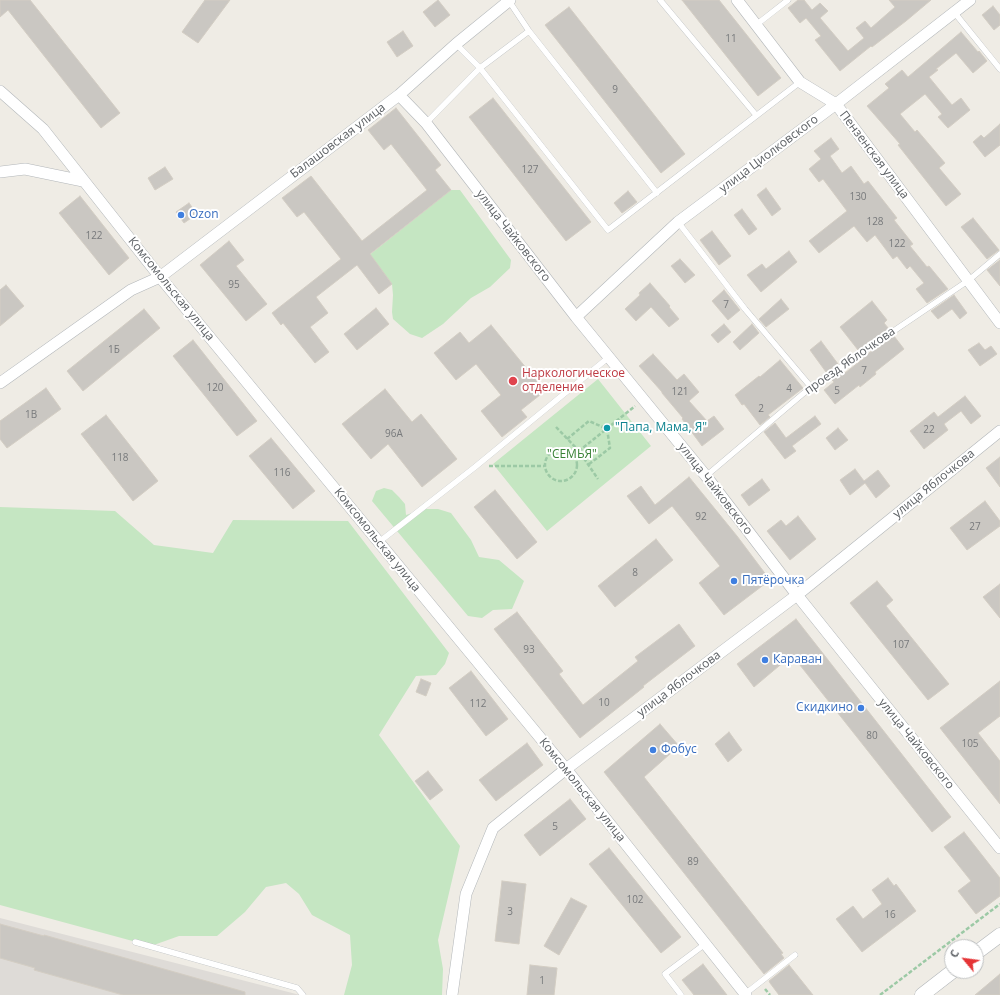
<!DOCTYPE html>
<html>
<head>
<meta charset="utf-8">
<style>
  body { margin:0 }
  #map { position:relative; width:1000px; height:995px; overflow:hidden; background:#efece5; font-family:"Open Sans",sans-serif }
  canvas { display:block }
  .north { position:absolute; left:944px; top:939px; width:40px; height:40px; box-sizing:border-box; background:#fff; border:1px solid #bec0c1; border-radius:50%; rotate:299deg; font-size:11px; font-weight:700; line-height:16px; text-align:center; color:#5d6165 }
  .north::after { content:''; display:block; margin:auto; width:14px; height:18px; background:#e53436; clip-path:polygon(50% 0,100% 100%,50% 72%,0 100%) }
</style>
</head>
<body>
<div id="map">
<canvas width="1000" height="995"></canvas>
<div class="north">С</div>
</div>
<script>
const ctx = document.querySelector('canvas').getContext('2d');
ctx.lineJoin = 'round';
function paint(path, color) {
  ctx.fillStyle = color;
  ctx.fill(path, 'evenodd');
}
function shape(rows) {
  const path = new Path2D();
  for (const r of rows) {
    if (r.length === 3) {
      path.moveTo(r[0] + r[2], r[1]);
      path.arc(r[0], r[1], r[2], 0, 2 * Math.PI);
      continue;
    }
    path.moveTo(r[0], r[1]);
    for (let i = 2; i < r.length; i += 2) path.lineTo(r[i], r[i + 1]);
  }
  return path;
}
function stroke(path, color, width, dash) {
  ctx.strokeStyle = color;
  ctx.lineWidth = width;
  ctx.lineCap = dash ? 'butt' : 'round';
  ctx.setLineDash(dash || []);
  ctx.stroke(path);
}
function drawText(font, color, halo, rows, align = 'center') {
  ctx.font = font + ' "Open Sans",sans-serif';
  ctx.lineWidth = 4;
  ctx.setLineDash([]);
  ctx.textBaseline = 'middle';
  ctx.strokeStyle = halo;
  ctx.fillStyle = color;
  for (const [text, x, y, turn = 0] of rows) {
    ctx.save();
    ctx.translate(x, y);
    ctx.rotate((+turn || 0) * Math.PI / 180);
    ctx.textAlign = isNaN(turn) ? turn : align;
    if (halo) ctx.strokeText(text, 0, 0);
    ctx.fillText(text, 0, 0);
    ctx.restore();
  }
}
const industrial = shape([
  [0,918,300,995,0,995]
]);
const green = shape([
  [451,190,460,190,511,260,510,268,490,287,471,298,443,324,422,338,410,334,393,319,392,312,393,295,392,284,378,266,363,260],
  [598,379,651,446,547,531,493,464],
  [384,488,392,490,399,497,405,504,406,515,424,509,438,509,451,513,471,540,479,557,499,560,524,581,512,609,493,610,482,618,468,616,372,501,376,491],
  [0,507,115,511,154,545,213,553,233,520,348,521,449,653,445,664,436,675,416,676,379,735,460,846,438,940,443,969,442,995,344,995,352,965,350,935,312,915,299,894,286,883,266,887,245,912,217,936,179,936,151,946,0,905]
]);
const building = shape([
  [0,0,30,0,120,113,101,128,8,10,0,17,0,0],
  [205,0,230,0,198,43,182,32,205,0],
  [438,0,450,15,435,27,423,12,438,0],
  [682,0,719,0,781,78,758,96,682,0],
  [798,0,804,0,812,10,820,3,828,11,820,18,848,51,864,38,856,28,865,21,871,28,895,7,889,0,931,0,906,21,872,47,871,46,840,71,815,40,821,36,806,18,800,23,788,8,798,0],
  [993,6,1000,15,1000,25,994,30,982,15,993,6],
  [569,7,685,154,661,173,545,25,569,7],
  [403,31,413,46,397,57,387,42,403,31],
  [961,32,978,52,979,51,987,61,973,73,956,53,936,69,938,70,929,77,952,105,961,98,970,110,948,128,938,117,942,114,925,94,900,114,915,132,917,130,945,163,939,168,961,194,946,206,898,145,900,144,867,106,889,88,885,84,902,70,908,77,961,32],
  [493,98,591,222,566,241,469,117,493,98],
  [396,108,441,165,435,170,451,190,370,254,392,284,379,294,357,265,316,297,328,313,310,327,329,352,315,363,283,323,281,325,272,313,341,259,304,212,297,217,282,198,311,176,362,241,427,190,391,144,384,150,368,130,396,108],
  [1000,124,1000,145,985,157,973,142,981,135,984,138,1000,124],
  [831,138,839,149,830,156,842,173,851,166,864,184,868,181,897,218,894,220,913,244,910,246,927,267,929,266,948,289,927,303,916,289,924,283,910,266,907,269,897,256,893,259,875,235,867,242,854,226,819,253,809,241,847,211,823,179,819,182,809,169,821,159,814,151,831,138],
  [165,167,173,179,155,190,148,178,165,167],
  [766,188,781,209,772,216,757,195,766,188],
  [628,191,637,202,622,213,614,203,628,191],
  [80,196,129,258,109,275,59,213,80,196],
  [189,203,197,214,184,223,176,212,189,203],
  [742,209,757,229,749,235,734,215,742,209],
  [973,218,999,250,987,259,961,227,973,218],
  [712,231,731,256,719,265,700,240,712,231],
  [229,241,244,260,236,266,267,304,246,321,200,265,229,241],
  [789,251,797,262,761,292,747,275,762,264,766,269,789,251],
  [680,259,695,275,685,283,671,266,680,259],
  [1000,260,1000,286,987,270,1000,260],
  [650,283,670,306,669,307,679,319,669,327,651,307,636,321,625,309,640,295,639,293,650,283],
  [6,285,24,306,0,326,0,290,6,285],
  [724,290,740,310,728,320,712,301,724,290],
  [954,295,967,313,960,319,952,309,938,319,931,311,954,295],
  [781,299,789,309,766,327,759,319,781,299],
  [872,301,887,320,884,323,889,329,858,350,840,327,872,301],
  [376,308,389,324,357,350,344,334,376,308],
  [144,309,160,328,83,391,67,371,144,309],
  [724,324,731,332,718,343,711,335,724,324],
  [752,324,759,333,740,350,733,342,752,324],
  [491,325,545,391,521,410,527,417,502,437,481,411,501,395,476,364,456,380,434,353,460,332,469,343,491,325],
  [894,336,904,349,875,372,876,374,860,387,859,385,835,404,824,390,834,382,831,379,843,370,845,373,864,358,863,357,894,336],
  [193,340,257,421,237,436,173,356,193,340],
  [821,341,838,364,826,372,810,350,821,341],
  [979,343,985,350,991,346,997,354,980,366,968,350,979,343],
  [653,354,677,380,684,374,699,392,689,401,707,421,714,416,724,429,702,446,682,419,683,418,662,393,662,392,639,366,653,354],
  [780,360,803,388,768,415,770,417,760,425,744,404,742,405,735,395,759,376,760,377,780,360],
  [46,388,61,409,7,448,0,439,0,421,46,388],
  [385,389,412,422,421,414,457,459,422,487,388,444,371,459,342,424,385,389],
  [965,396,981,416,971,424,961,411,944,424,948,430,924,449,910,431,934,412,938,417,965,396],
  [106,415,158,481,133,501,81,434,106,415],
  [815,416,821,424,792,446,796,451,785,459,764,432,775,423,786,438,815,416],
  [838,428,848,440,835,450,826,438,838,428],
  [271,438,315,491,293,509,249,456,271,438],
  [1000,457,1000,487,986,468,1000,457],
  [855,469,864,481,878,470,890,486,876,498,865,483,850,495,840,480,855,469],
  [689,477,737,536,770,580,724,615,699,583,720,566,672,506,649,524,627,496,641,486,655,505,689,477],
  [762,479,770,490,749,506,741,495,762,479],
  [495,490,537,542,517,559,474,507,495,490],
  [985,501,1000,521,1000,526,967,550,950,528,985,501],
  [798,516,816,539,790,560,767,531,781,520,786,526,798,516],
  [656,539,673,560,615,607,598,586,656,539],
  [877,581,893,600,886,606,949,684,928,700,850,603,877,581],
  [1000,584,1000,618,983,597,1000,584],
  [517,612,563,671,559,674,583,705,638,661,635,657,679,624,695,646,643,686,644,687,580,738,494,629,517,612],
  [796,619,951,817,932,832,792,655,754,687,737,664,796,619],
  [471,671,508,719,486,736,449,688,471,671],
  [421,679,431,683,426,696,416,692,421,679],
  [1000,681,1000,716,978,733,1000,761,1000,804,940,728,1000,681],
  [660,724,679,746,644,777,783,953,781,954,784,958,764,974,604,772,660,724],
  [729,732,742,750,728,762,715,744,729,732],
  [527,743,543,765,496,801,479,780,527,743],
  [428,771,443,790,430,800,415,781,428,771],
  [570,799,586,819,540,856,524,835,570,799],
  [964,832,1000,878,1000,896,976,914,958,891,971,881,944,847,964,832],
  [609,848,681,937,661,953,589,864,609,848],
  [888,878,894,886,896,884,916,911,862,952,836,919,853,906,863,919,882,904,872,890,888,878],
  [502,881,526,884,519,944,495,941,502,881],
  [571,898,587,906,559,955,544,946,571,898],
  [0,924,44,936,44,935,245,992,245,995,123,995,34,970,35,968,0,958,0,924],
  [703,964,727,995,694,995,682,980,703,964],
  [530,965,557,968,554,995,527,995,530,965],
  [789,965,813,995,779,995,770,983,769,981,789,965],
  [1000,974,1000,995,975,995,1000,974]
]);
const path = shape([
  [556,427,579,451,598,479],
  [567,439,589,421,607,429,610,448,588,465],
  [561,465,16],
  [574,455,635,406],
  [489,466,544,466],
  [765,989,770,995],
  [880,995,1000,904]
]);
const service = shape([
  [660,0,756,115],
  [509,1,529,31,657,193],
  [954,12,1000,69],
  [756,25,788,0],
  [456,44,480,68,608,230,800,82],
  [426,123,480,68,529,31],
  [678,222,745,309,811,387],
  [706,476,811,387,969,280,1000,254],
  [379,542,475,467,609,357],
  [135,942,297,988,303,995],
  [745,994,795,955],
  [681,995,665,974,705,944]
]);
const minor = shape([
  [737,0,800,82,836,104,1000,323],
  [0,91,43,129,160,277,566,769,746,995],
  [399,95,426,123,576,317,706,476,797,595,1000,848],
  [0,172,25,169,83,181],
  [576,317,678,222,836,104,970,0],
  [0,383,131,290,160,277,399,95,456,44,510,0],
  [452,995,466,894,493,828,566,769,797,595,1000,431]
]);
const tertiary = shape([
  [976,953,1000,935],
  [922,995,953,971]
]);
const markers = [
  [181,215,4,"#3f7fe0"],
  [513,381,5,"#e0444e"],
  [607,428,4,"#0f9aa8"],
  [734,581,4,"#3f7fe0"],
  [765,660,4,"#3f7fe0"],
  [861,708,4,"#3f7fe0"],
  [653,750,4,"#3f7fe0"]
];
const numberNames = [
  ["11",731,39],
  ["9",615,90],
  ["127",530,170],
  ["130",858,197],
  ["128",875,222],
  ["122",94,236],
  ["122",897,244],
  ["95",234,285],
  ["7",726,305],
  ["1Б",114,350],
  ["7",864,371],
  ["120",215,388],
  ["4",789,389],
  ["5",837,391],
  ["121",680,392],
  ["2",761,409],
  ["1В",31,415],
  ["22",929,430],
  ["96А",394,434],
  ["118",120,458],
  ["116",282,473],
  ["92",701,517],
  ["27",975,527],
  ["8",635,573],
  ["107",901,645],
  ["93",529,650],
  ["10",604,703],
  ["112",478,704],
  ["80",872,736],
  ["105",970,744],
  ["5",555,827],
  ["89",693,862],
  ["102",635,900],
  ["3",510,912],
  ["16",890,915],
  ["1",542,981]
];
const streetNames = [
  ["Балашовская улица",338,141,-37],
  ["улица Циолковского",769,154,-37],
  ["Пензенская улица",874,155,53],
  ["улица Чайковского",513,236,52],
  ["Комсомольская улица",171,289,51],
  ["проезд Яблочкова",850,361,-35],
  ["улица Яблочкова",934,484,-39],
  ["улица Чайковского",715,489,52],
  ["Комсомольская улица",377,540,51],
  ["улица Яблочкова",679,684,-37],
  ["улица Чайковского",916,744,51],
  ["Комсомольская улица",582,790,51]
];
const shopNames = [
  ["Ozon",189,215],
  ["Пятёрочка",742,581],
  ["Караван",773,660],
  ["Скидкино",853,708,"right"],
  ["Фобус",661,750]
];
const healthNames = [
  ["Наркологическое",522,374],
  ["отделение",522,388]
];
const cultureNames = [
  ["\"Папа, Мама, Я\"",615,428]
];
const parkNames = [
  ["\"СЕМЬЯ\"",572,455]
];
paint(industrial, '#dedbd7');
paint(green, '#c5e6c2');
paint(building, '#cac7c2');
stroke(building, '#d3cdc3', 1);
stroke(service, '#b2b6b9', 6);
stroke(minor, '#b2b6b9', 12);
stroke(tertiary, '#b2b6b9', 15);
stroke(path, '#9cc9a5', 2.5, [4, 2]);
stroke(service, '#fff', 5.5);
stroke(minor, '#fff', 11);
stroke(tertiary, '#fff', 14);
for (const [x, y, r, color] of markers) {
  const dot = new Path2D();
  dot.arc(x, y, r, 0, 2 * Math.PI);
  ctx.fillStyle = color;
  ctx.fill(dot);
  stroke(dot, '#fff', 1.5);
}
drawText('10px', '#787a7c', null, numberNames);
drawText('12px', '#5d6165', '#fff', streetNames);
drawText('12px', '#366cbe', '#fff', shopNames, 'left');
drawText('12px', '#be3a42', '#fff', healthNames, 'left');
drawText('12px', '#0d838f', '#fff', cultureNames, 'left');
drawText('12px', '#3a8236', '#fff', parkNames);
</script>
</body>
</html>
